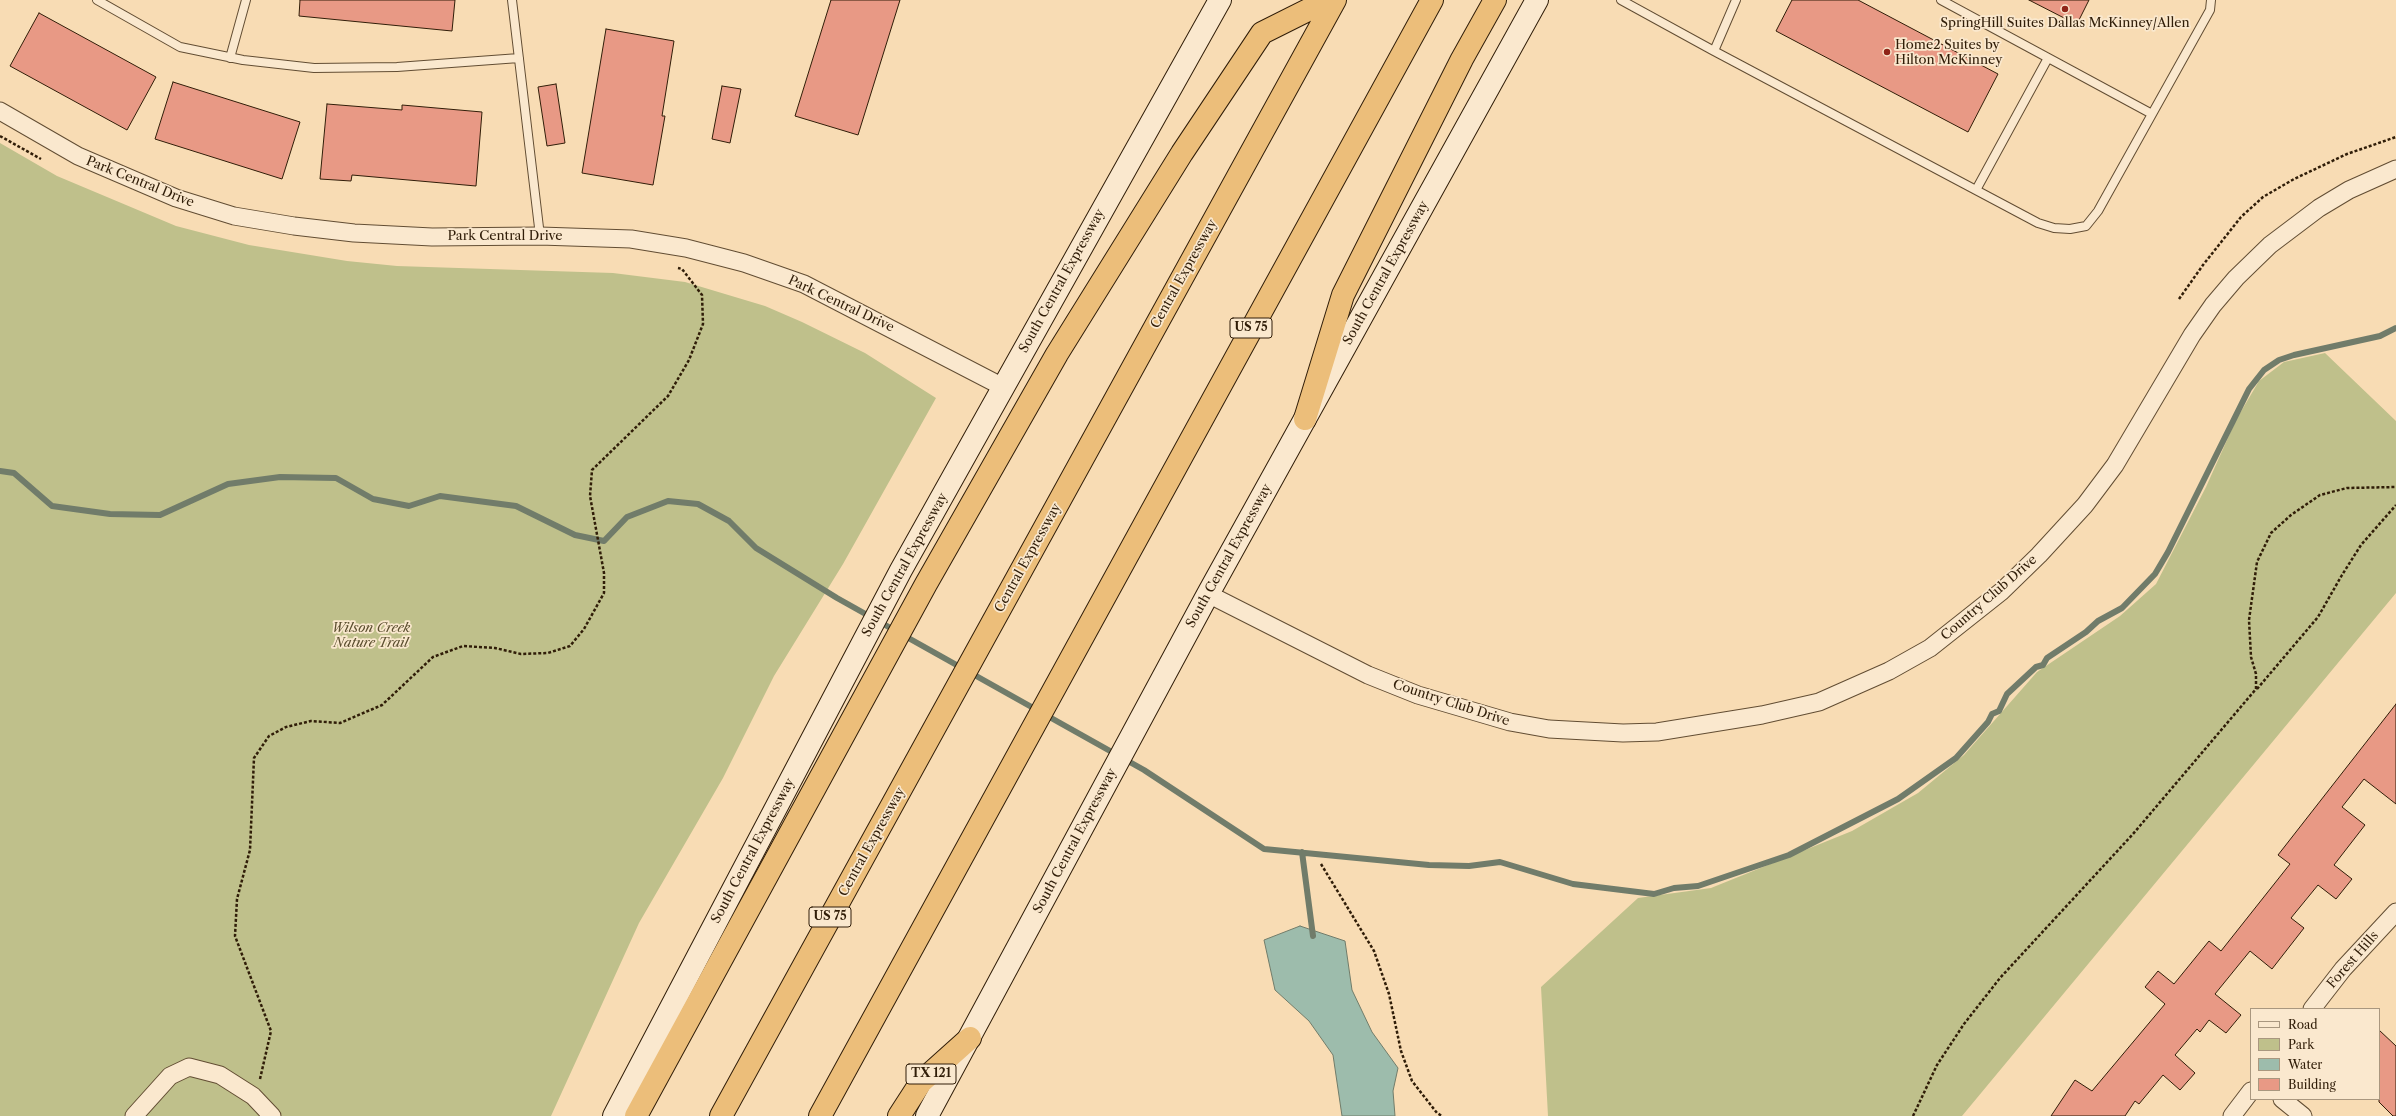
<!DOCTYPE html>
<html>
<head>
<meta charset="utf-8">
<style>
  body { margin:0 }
  #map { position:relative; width:2396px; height:1116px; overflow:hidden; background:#f8dcb4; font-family:"Libre Caslon Text",serif }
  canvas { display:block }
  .legend { position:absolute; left:2250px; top:1008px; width:130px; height:92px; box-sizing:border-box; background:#fae8ce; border:1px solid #a9977f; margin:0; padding:5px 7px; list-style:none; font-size:12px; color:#301d08 }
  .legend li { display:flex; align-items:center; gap:8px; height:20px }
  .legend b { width:20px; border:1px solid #a9977f }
</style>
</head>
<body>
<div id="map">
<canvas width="2396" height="1116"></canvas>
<ul class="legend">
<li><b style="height:5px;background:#fae8ce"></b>Road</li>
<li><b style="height:11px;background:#bfc08b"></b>Park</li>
<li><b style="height:11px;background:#9dbcac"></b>Water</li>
<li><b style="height:11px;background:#e89985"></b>Building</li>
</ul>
</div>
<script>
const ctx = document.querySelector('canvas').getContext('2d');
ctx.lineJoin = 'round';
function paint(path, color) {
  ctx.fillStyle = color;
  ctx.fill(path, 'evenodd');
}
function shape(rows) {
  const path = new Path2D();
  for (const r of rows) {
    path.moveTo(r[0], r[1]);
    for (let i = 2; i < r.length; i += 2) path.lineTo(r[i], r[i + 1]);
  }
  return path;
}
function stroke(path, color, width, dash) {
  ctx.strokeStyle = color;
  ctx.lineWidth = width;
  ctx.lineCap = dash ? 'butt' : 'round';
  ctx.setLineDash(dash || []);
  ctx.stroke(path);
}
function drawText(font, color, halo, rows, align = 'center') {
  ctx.font = font + ' "Libre Caslon Text",serif';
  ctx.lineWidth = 3.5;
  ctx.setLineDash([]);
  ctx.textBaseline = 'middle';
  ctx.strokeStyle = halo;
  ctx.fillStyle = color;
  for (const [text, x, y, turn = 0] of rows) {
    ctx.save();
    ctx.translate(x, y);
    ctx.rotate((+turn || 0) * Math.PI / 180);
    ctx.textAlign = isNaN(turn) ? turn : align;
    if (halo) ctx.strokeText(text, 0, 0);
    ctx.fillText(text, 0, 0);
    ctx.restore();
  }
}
const green = shape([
  [0,143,57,176,176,226,249,245,347,261,397,266,613,273,685,282,765,306,802,322,865,353,936,398,843,564,774,676,723,778,639,923,551,1116,0,1116],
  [2325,353,2396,421,2396,593,1962,1116,1548,1116,1541,987,1638,898,1711,888,1852,831,1918,793,1964,755,2037,672,2120,616,2156,584,2206,487,2236,420,2259,381,2284,362]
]);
const water = shape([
  [1300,926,1345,941,1352,990,1372,1032,1398,1068,1393,1091,1395,1116,1342,1116,1333,1055,1309,1021,1275,990,1264,940,1300,926]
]);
const stream = shape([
  [0,471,14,473,52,506,110,514,160,515,228,484,280,477,336,478,373,499,409,506,440,496,516,506,575,535,604,541,627,517,668,501,698,504,729,521,756,548,837,598,1144,770,1264,849,1429,865,1469,866,1500,862,1573,884,1654,894,1674,888,1698,886,1789,855,1898,799,1956,758,1988,722,1992,714,1999,711,2007,694,2036,667,2043,665,2047,658,2086,632,2098,621,2122,608,2155,574,2168,552,2249,389,2264,370,2279,360,2294,355,2380,336,2396,328],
  [1302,852,1313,936]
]);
const building = shape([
  [300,0,455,0,452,31,299,16,300,0],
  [831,0,900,0,858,135,795,116,831,0],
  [1792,0,1858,0,1998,74,1968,132,1776,31,1792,0],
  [2029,0,2089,0,2078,22,2069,18,2068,20,2029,0],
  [39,13,156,77,127,130,10,66,39,13],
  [606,29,674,41,662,116,665,116,653,185,582,173,606,29],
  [173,82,300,122,282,179,155,139,173,82],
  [556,84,565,143,547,146,538,87,556,84],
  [722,86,741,89,730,143,712,139,722,86],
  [327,104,402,110,402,105,482,112,476,186,352,175,351,181,320,179,327,104],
  [2396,704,2396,804,2364,779,2342,807,2365,825,2334,865,2352,879,2336,899,2318,885,2291,918,2304,928,2272,969,2250,951,2215,994,2241,1015,2226,1033,2209,1020,2200,1032,2197,1029,2175,1055,2195,1073,2180,1090,2163,1075,2139,1104,2135,1101,2125,1116,2051,1116,2075,1080,2092,1091,2165,1004,2145,987,2158,971,2174,984,2209,941,2221,951,2290,864,2278,855,2396,704],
  [2379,1030,2396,1046,2396,1116,2393,1116,2379,1102,2379,1030]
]);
const path = shape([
  [0,136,41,159],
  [2179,299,2203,265,2241,217,2263,197,2294,179,2347,154,2396,137],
  [2257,689,2318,617,2342,575,2361,545,2396,505],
  [1321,864,1374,951,1389,994,1401,1051,1412,1081,1437,1113,1442,1116],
  [260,1079,271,1031,235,936,237,899,250,850,254,758,269,736,286,727,311,721,340,723,382,705,433,657,463,646,495,648,521,654,548,653,570,646,584,629,604,593,604,573,590,496,592,470,668,396,689,360,703,324,702,295,682,269,678,268],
  [1913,1116,1937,1065,1964,1024,2000,978,2133,834,2256,689,2256,674,2251,657,2249,620,2257,562,2271,533,2291,515,2320,495,2347,488,2396,487]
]);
const service = shape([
  [97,0,180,47,243,60,314,68,397,67,519,58],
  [512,0,540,236],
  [1621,0,1714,51],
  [1736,0,1714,51,2038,223,2054,228,2070,229,2086,226,2098,211,2210,10,2211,0],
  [1941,0,2152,114],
  [230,58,246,0],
  [1976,190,2048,58]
]);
const minor = shape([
  [0,111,78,156,176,198,234,216,294,226,354,233,432,237,540,236,631,239,686,248,744,263,804,284,1003,387],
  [1208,594,1368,675,1418,695,1510,722,1549,729,1623,733,1657,732,1762,715,1819,702,1889,671,1930,648,2002,591,2039,555,2085,505,2115,465,2192,335,2213,305,2236,278,2270,245,2319,208,2349,190,2396,169],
  [2312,1009,2343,969,2396,912],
  [2282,1099,2303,1116],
  [134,1116,170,1076,189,1067,220,1075,253,1096,272,1116],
  [2232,1116,2251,1091]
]);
const secondary = shape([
  [614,1116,901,570,1220,0],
  [927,1116,1208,594,1537,0]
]);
const motorway = shape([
  [1305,419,1343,295,1462,59,1495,0],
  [636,1116,926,584,1057,354,1182,153,1262,33,1328,0],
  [721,1116,1335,0],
  [820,1116,1432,0],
  [899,1116,921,1082,970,1038]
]);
const markers = [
  [2065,9,4,"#8f2418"],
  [1887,52,4,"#8f2418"]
];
const shields = [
  [1251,328,42],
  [830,917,42],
  [931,1074,50]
];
const shieldNames = [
  ["US 75",1251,328],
  ["US 75",830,917],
  ["TX 121",931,1074]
];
const poiNames = [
  ["SpringHill Suites Dallas McKinney/Allen",2065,23],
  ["Home2 Suites by",1895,45,"left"],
  ["Hilton McKinney",1895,60,"left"]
];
const streetNames = [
  ["Park Central Drive",140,182,22],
  ["Park Central Drive",505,236],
  ["South Central Expressway",1386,273,-61],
  ["Central Expressway",1184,274,-61],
  ["South Central Expressway",1062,281,-61],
  ["Park Central Drive",841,304,25],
  ["South Central Expressway",1229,556,-61],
  ["Central Expressway",1028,558,-61],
  ["South Central Expressway",905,565,-61],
  ["Country Club Drive",1989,598,-41],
  ["Country Club Drive",1451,703,18],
  ["South Central Expressway",1075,841,-62],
  ["Central Expressway",872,842,-61],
  ["South Central Expressway",753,851,-62],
  ["Forest Hills",2353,960,-49]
];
const parkNames = [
  ["Wilson Creek",371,628],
  ["Nature Trail",371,643]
];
paint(green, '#bfc08b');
paint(water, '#9dbcac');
stroke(water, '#717c6a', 1);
stroke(stream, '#717c6a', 6);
paint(building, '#e89985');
stroke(building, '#301d08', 1);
stroke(service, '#624d33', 10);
stroke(minor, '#624d33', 19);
stroke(secondary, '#301d08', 24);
stroke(motorway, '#301d08', 24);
stroke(path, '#301d08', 2.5, [3, 2]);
stroke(service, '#fae8ce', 8);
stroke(minor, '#fae8ce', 17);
stroke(secondary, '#fae8ce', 22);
stroke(motorway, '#ecbe7a', 22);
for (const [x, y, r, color] of markers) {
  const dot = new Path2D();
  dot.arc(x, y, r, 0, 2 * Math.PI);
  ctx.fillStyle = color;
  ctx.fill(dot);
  stroke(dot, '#fae8ce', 1.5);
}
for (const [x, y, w] of shields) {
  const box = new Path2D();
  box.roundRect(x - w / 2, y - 10, w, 20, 3);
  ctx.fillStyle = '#fae8ce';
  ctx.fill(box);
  stroke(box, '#301d08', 1);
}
drawText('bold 12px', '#301d08', null, shieldNames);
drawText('13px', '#301d08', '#fae8ce', poiNames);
drawText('13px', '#301d08', '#fae8ce', streetNames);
drawText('italic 13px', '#5b4e2f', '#fae8ce', parkNames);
</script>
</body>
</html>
